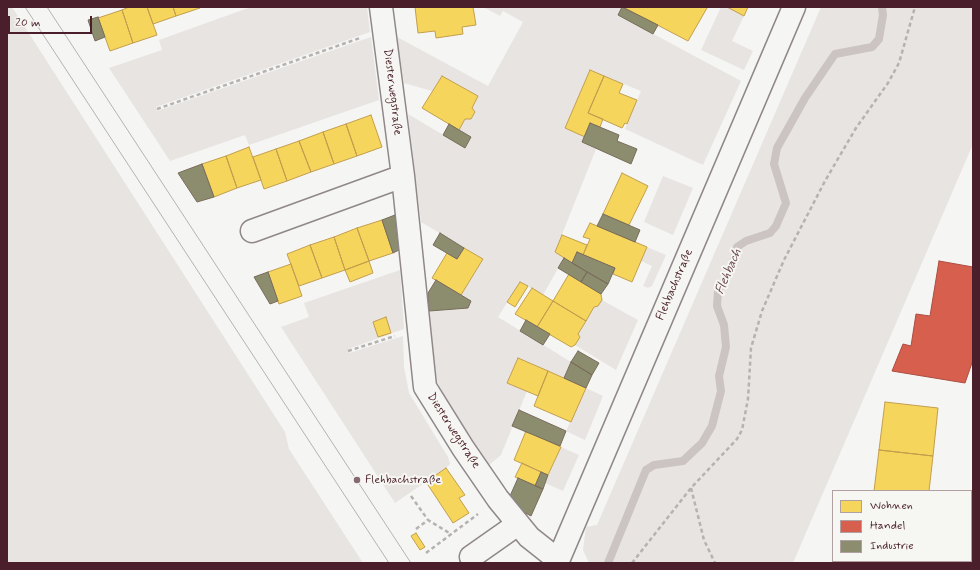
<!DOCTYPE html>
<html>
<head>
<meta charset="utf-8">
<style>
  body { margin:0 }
  #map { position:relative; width:980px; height:570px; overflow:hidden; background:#f5f5f3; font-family:Mynerve,sans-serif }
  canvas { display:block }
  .frame { position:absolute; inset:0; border:8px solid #4a1f2b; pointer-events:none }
  .legend { position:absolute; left:832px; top:490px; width:140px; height:72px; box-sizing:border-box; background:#f6f6f2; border:1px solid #b1a0a2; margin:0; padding:5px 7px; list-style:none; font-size:12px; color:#4a1f2b }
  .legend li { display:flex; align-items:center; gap:8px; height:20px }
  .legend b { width:20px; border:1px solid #b1a0a2 }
  .scale { position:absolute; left:8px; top:16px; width:84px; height:18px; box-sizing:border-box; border:2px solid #4a1f2b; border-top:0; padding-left:5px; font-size:12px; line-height:14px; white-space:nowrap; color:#4a1f2b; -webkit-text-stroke:3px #f6f6f2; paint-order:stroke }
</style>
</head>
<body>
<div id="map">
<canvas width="980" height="570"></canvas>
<div class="frame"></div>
<ul class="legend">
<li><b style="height:11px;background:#f6d55c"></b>Wohnen</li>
<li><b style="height:11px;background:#d6604d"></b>Handel</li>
<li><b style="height:11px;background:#8c8c6e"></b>Industrie</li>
</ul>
<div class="scale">20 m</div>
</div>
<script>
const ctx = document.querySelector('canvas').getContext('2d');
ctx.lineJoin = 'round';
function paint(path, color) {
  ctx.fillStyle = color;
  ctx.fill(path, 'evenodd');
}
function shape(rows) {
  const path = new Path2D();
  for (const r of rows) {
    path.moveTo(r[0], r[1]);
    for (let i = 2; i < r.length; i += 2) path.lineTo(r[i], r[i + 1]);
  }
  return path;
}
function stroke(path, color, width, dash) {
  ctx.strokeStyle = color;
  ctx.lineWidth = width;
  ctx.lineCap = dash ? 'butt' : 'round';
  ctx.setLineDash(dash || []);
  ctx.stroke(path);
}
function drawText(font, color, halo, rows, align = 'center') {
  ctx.font = font + ' Mynerve,sans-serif';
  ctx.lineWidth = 4;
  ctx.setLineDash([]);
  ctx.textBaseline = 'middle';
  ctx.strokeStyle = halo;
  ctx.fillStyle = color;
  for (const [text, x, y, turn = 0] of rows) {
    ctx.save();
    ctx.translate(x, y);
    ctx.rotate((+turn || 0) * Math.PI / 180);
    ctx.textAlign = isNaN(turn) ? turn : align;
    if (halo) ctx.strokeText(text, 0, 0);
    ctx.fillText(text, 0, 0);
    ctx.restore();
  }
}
const green = shape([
  [7,7,12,7,285,432,289,449,363,563,7,563],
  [251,7,367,7,370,32,156,107,157,111,371,37,379,100,249,145,245,135,170,161,109,68,162,50,159,40],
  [483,7,622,7,618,15,741,81,703,165,625,129,641,91,590,70,565,128,585,137,582,142,596,149,555,252,564,258,543,295,520,282,498,317,571,362,564,378,518,358,507,383,527,391,501,455,489,465,450,407,437,381,431,340,429,311,468,308,471,301,461,295,483,259,421,222,408,114,465,148,471,137,459,130,465,119,471,119,475,113,472,108,478,96,442,76,432,91,404,83,397,37,488,86,523,22,503,11,500,16],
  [721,7,727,7,744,16,732,41,753,51,744,70,701,50],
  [821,7,973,7,973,144,793,563,589,563,583,550,586,527,597,525],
  [663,176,693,188,673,235,644,222],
  [647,247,666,255,652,286,648,288,643,286,652,266,641,261],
  [400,270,404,329,348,349,349,353,403,336,404,367,409,393,448,457,450,464,446,468,395,503,281,327,309,317,304,303],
  [602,300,638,320,616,370,575,345,580,337,578,334,594,307,598,306],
  [586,388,603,396,585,440,566,431],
  [561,447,579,455,563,491,545,483]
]);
const homes = shape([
  [129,7,147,7,157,35,133,43,122,10,129,7],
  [147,7,173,7,176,16,153,24,147,7],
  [173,7,200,7,200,8,176,16,173,7],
  [415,7,473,7,476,25,462,27,463,34,436,38,435,31,418,33,415,7],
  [623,7,705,7,707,8,688,41,623,7],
  [727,7,748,7,744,16,727,7],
  [122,10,133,43,110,51,98,18,122,10],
  [590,70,604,76,588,113,603,119,600,127,590,123,585,137,565,128,590,70],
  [442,76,478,96,472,108,475,112,471,119,465,119,459,130,422,108,442,76],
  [604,76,623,84,619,93,637,100,627,124,625,123,622,128,588,113,604,76],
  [371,115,382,147,357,156,346,124,371,115],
  [346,124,357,156,334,164,323,132,346,124],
  [323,132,334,164,311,172,299,141,323,132],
  [299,141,311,172,287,181,276,149,299,141],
  [249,147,261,180,237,188,226,156,249,147],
  [276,149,287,181,264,189,253,157,276,149],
  [226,156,237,188,214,197,202,164,226,156],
  [622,173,648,186,629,225,603,214,622,173],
  [382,220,393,253,369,261,357,228,382,220],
  [590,223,647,247,632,282,613,274,615,268,583,255,590,239,583,237,590,223],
  [357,228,369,261,345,270,334,237,357,228],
  [562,235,587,245,583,255,577,252,572,263,555,252,562,235],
  [334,237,345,270,322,278,310,245,334,237],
  [310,245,322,278,299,286,287,254,310,245],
  [464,248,483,259,461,295,432,278,447,253,457,259,464,248],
  [369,261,373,273,350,282,345,270,369,261],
  [291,264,302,296,279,304,268,272,291,264],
  [569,274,601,294,602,300,598,306,594,307,586,321,553,301,569,274],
  [520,282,528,286,515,307,507,302,520,282],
  [532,288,553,301,537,327,515,314,532,288],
  [553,301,586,321,578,334,580,337,575,345,571,347,537,327,553,301],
  [386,317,391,333,378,337,373,322,386,317],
  [518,358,548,371,538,396,507,383,518,358],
  [548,371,586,388,571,422,534,406,548,371],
  [885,402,938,408,933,456,879,450,885,402],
  [526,431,561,447,548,475,514,460,526,431],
  [879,450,933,456,929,491,874,491,879,450],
  [522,463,541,472,535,486,515,477,522,463],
  [446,468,465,495,459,498,469,513,453,523,426,482,446,468],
  [416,533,425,547,420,550,411,536,416,533]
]);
const shops = shape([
  [939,261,973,267,973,360,965,383,892,371,903,344,911,346,916,314,930,316,939,261]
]);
const industry = shape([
  [622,7,658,25,653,34,618,15,622,7],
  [98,17,105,37,95,41,88,20,98,17],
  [590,123,619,135,617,141,637,149,631,164,582,142,590,123],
  [449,124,471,137,465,148,443,135,449,124],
  [202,164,214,197,197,202,178,173,202,164],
  [603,214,640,230,635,242,597,226,603,214],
  [395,215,399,250,393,253,382,220,395,215],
  [440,233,464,248,457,259,433,245,440,233],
  [577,252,615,268,608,284,572,263,577,252],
  [564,258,587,272,581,282,558,268,564,258],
  [268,272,278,301,270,304,254,277,268,272],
  [587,272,608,284,601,294,581,282,587,272],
  [436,280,471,301,468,308,429,311,428,293,436,280],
  [526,320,550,334,543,345,520,331,526,320],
  [578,351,599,363,592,375,571,362,578,351],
  [571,362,592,375,586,388,564,378,571,362],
  [519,410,566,431,560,446,512,426,519,410],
  [541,472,548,475,543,489,535,486,541,472],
  [518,478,543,489,531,516,522,511,510,496,518,478]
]);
const stream = shape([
  [608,563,646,470,654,465,683,461,702,443,712,426,721,391,719,376,726,347,724,325,717,306,718,291,732,267,737,247,746,241,770,233,776,226,786,203,774,164,777,148,805,98,835,54,872,47,879,39,883,15,882,7]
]);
const path = shape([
  [157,109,360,38],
  [348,351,395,336],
  [691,488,704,540,715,563],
  [411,496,428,520],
  [416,529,428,520,451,534],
  [426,553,478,514],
  [632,563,691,488,737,439,742,430,748,399,751,348,762,311,784,260,825,181,856,128,888,83,899,63,915,7]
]);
const minor = shape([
  [381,7,403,176,425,387,463,448,498,499,529,537,558,560],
  [252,231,403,176],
  [471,557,518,524],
  [557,563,794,7]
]);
const tram = shape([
  [25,7,389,563],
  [47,7,411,563]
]);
const markers = [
  [357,480,4,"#866a71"]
];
const streetNames = [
  ["Diesterwegstraße",392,92,83],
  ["Flehbachstraße",675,285,-67],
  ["Diesterwegstraße",453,431,57]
];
const poiNames = [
  ["Flehbachstraße",365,480]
];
const waterNames = [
  ["Flehbach",729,272,-67]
];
paint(green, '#e8e4e2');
paint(homes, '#f6d55c');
stroke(homes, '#c29e4d', 1);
paint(shops, '#d6604d');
stroke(shops, '#ac4c43', 1);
paint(industry, '#8c8c6e');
stroke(industry, '#786b5a', 1);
stroke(stream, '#ccc3c3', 8);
stroke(minor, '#8f8788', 25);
stroke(path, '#b6b2b2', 2.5, [4, 3]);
stroke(minor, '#f5f5f3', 22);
stroke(tram, '#b6b2b2', 1);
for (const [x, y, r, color] of markers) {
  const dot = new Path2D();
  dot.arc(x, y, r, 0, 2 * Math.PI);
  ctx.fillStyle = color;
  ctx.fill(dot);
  stroke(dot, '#f6f6f2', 1.5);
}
drawText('12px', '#4a1f2b', '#f6f6f2', streetNames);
drawText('12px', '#4a1f2b', '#f6f6f2', poiNames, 'left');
drawText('italic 13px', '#6c4a52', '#f6f6f2', waterNames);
</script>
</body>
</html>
